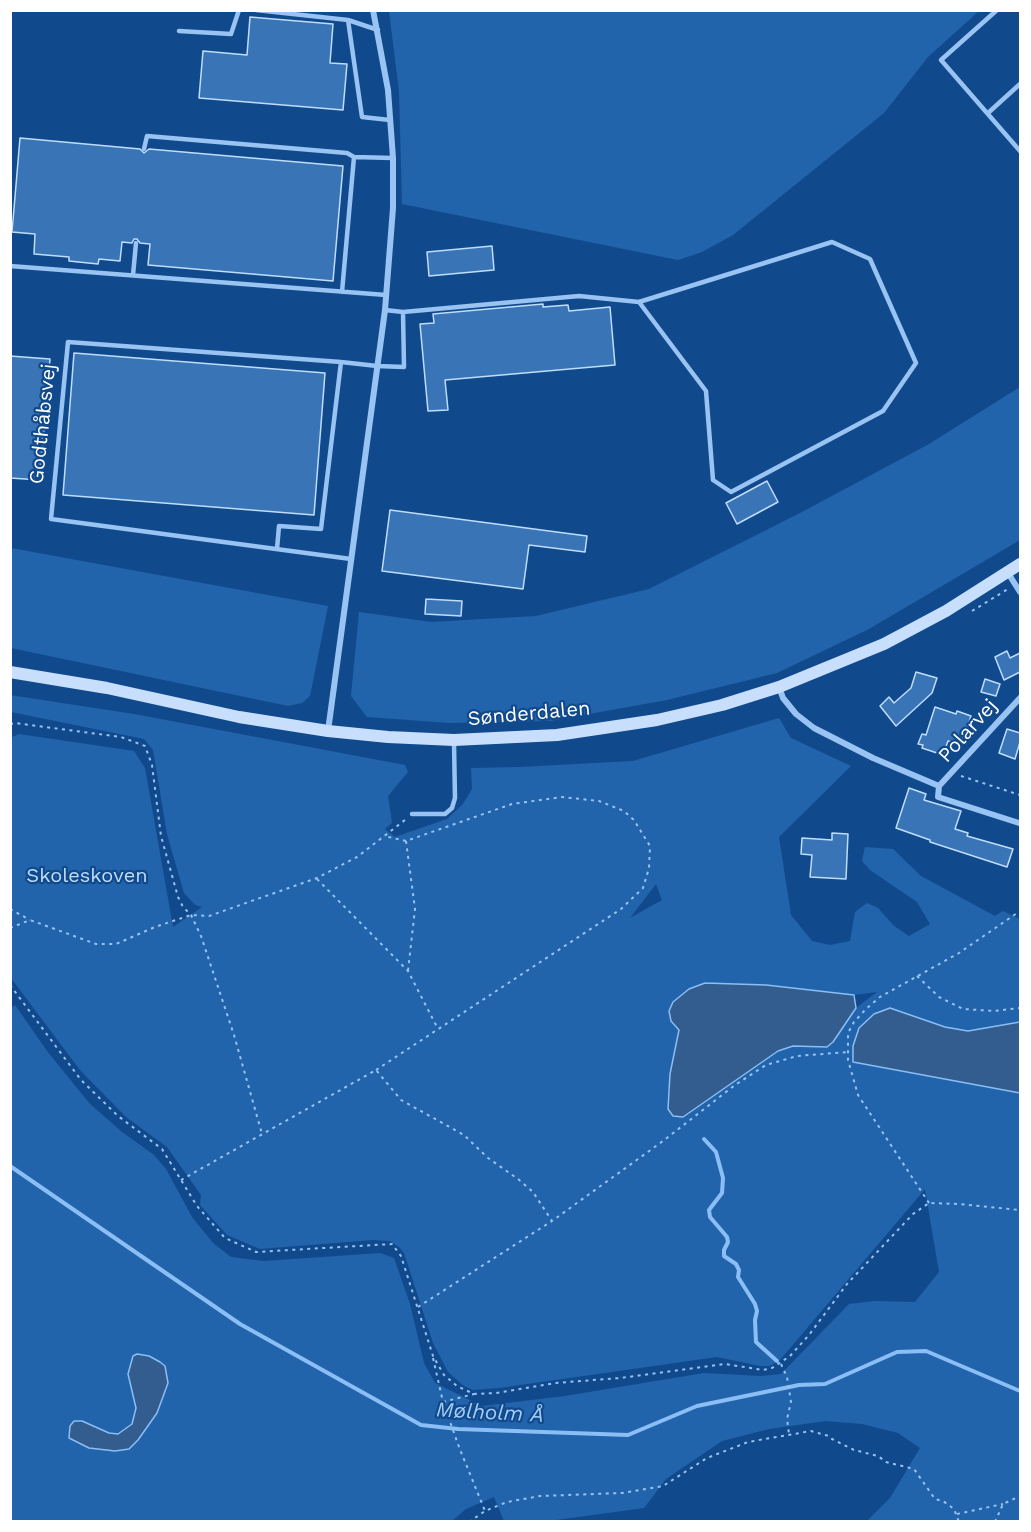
<!DOCTYPE html>
<html>
<head>
<meta charset="utf-8">
<style>
  body { margin:0 }
  #map { position:relative; width:1031px; height:1532px; overflow:hidden; background:#114a8c; font-family:"Work Sans",sans-serif }
  canvas { display:block }
  .frame { position:absolute; inset:0; border:12px solid #fff; pointer-events:none }
</style>
</head>
<body>
<div id="map">
<canvas width="1031" height="1532"></canvas>
<div class="frame"></div>
</div>
<script>
const ctx = document.querySelector('canvas').getContext('2d');
ctx.lineJoin = 'round';
function paint(path, color) {
  ctx.fillStyle = color;
  ctx.fill(path, 'evenodd');
}
function shape(rows) {
  const path = new Path2D();
  for (const r of rows) {
    path.moveTo(r[0], r[1]);
    for (let i = 2; i < r.length; i += 2) path.lineTo(r[i], r[i + 1]);
  }
  return path;
}
function stroke(path, color, width, dash) {
  ctx.strokeStyle = color;
  ctx.lineWidth = width;
  ctx.lineCap = dash ? 'butt' : 'round';
  ctx.setLineDash(dash || []);
  ctx.stroke(path);
}
function drawText(font, color, halo, rows, align = 'center') {
  ctx.font = font + ' "Work Sans",sans-serif';
  ctx.lineWidth = 4.5;
  ctx.setLineDash([]);
  ctx.textBaseline = 'middle';
  ctx.strokeStyle = halo;
  ctx.fillStyle = color;
  for (const [text, x, y, turn = 0] of rows) {
    ctx.save();
    ctx.translate(x, y);
    ctx.rotate((+turn || 0) * Math.PI / 180);
    ctx.textAlign = isNaN(turn) ? turn : align;
    if (halo) ctx.strokeText(text, 0, 0);
    ctx.fillText(text, 0, 0);
    ctx.restore();
  }
}
const green = shape([
  [389,11,389,10,979,11,928,57,884,113,733,235,702,252,678,260,402,204,399,91],
  [1020,387,1020,540,869,629,777,673,667,700,550,721,450,723,367,717,351,696,359,612,431,622,536,616,649,589,802,512,929,444],
  [11,548,328,606,310,696,302,703,288,706,11,648],
  [10,695,134,714,405,765,408,772,388,796,392,823,385,829,395,837,447,819,463,804,472,789,471,768,520,767,633,761,779,718,791,738,851,766,779,837,791,915,812,941,830,945,850,941,855,912,867,903,878,908,894,926,909,936,930,924,917,902,870,870,862,861,865,847,893,849,921,876,995,916,1003,911,1020,919,1020,1022,968,1031,874,1014,859,1028,853,1046,895,1070,1020,1093,1020,1521,867,1521,890,1498,920,1448,898,1433,862,1424,826,1421,769,1429,722,1441,666,1479,644,1508,549,1521,504,1521,494,1497,466,1509,452,1521,11,1521,10,1009,15,1005,47,1051,90,1104,122,1132,154,1155,166,1169,192,1217,213,1243,231,1257,264,1261,380,1253,394,1258,410,1304,424,1363,435,1383,482,1406,565,1396,704,1373,761,1376,781,1374,849,1304,875,1301,915,1302,939,1272,925,1189,780,1360,770,1366,760,1366,717,1357,499,1388,473,1390,464,1386,448,1372,433,1343,404,1253,399,1247,390,1241,373,1240,260,1249,227,1235,200,1205,201,1195,167,1147,126,1117,80,1070,11,978,10,738,19,734,134,751,145,768,173,927,202,907,195,905,184,893,167,834,153,750,144,739,11,712],
  [656,884,662,900,630,918],
  [766,985,854,995,877,992,856,1008,833,1042,792,1046,778,1051,683,1117,670,1074,679,1030,671,1021,669,1011]
]);
const water = shape([
  [705,983,766,985,854,995,856,1008,833,1042,827,1047,793,1046,778,1051,683,1117,673,1116,668,1109,670,1074,679,1030,671,1021,669,1011,673,1002,689,989,705,983],
  [890,1008,945,1027,968,1031,1020,1022,1020,1093,853,1062,853,1046,859,1028,874,1014,890,1008],
  [137,1354,149,1356,160,1362,165,1366,168,1383,157,1413,138,1440,129,1449,115,1451,89,1448,69,1438,70,1426,74,1421,82,1421,109,1433,118,1434,132,1424,136,1408,128,1374,133,1356,137,1354]
]);
const stream = shape([
  [704,1139,716,1152,723,1178,722,1193,709,1210,710,1217,727,1237,728,1242,724,1250,724,1256,736,1264,739,1270,738,1277,755,1304,757,1311,755,1320,756,1342,777,1361],
  [10,1166,240,1324,421,1425,458,1429,628,1435,697,1406,799,1385,825,1384,897,1352,926,1351,1020,1391]
]);
const building = shape([
  [250,17,333,24,330,63,347,64,343,110,199,98,203,51,247,55,250,17],
  [20,138,140,149,144,153,149,149,343,166,333,281,148,265,150,244,140,243,137,239,134,239,132,243,122,242,120,261,99,259,98,264,69,261,69,257,34,254,35,234,12,232,20,138],
  [492,246,494,270,429,276,427,252,492,246],
  [543,304,543,307,568,305,569,311,610,307,615,365,445,380,448,410,428,411,420,324,434,323,433,314,543,304],
  [74,353,325,373,314,515,63,495,74,353],
  [10,356,50,359,40,480,10,478,10,356],
  [767,481,778,502,737,524,726,503,767,481],
  [390,510,587,536,585,552,529,545,523,589,382,571,390,510],
  [426,599,462,601,461,616,425,614,426,599],
  [1007,651,1010,658,1020,653,1020,672,1004,680,995,657,1007,651],
  [916,672,937,678,932,693,896,726,880,706,889,697,894,703,911,688,916,672],
  [985,679,1000,684,996,696,981,692,985,679],
  [935,707,956,714,957,711,971,716,961,745,948,741,943,755,922,748,923,745,918,744,922,734,926,735,935,707],
  [1007,729,1020,733,1020,742,1015,759,999,753,1007,729],
  [909,788,926,794,924,800,961,811,955,829,968,833,967,836,1013,849,1007,867,930,842,930,840,896,828,909,788],
  [832,833,848,834,846,879,810,877,812,855,801,854,802,838,832,840,832,833]
]);
const path = shape([
  [972,611,1008,589],
  [10,724,15,723,121,737,145,746,152,765,161,836,178,897,183,907,191,915,201,936,234,1035,262,1134],
  [961,776,1020,795],
  [406,841,415,909,408,971],
  [317,879,408,971,438,1029],
  [10,909,30,920],
  [10,928,30,920,96,944,116,944,155,927,191,915,209,916,317,878,357,857,405,820],
  [917,976,939,997,963,1009,994,1011,1020,1008],
  [10,985,81,1080,118,1116,162,1149,197,1206,225,1238,256,1252,392,1244,401,1256,433,1356,444,1375,457,1386,474,1394,496,1393,555,1383,620,1378,725,1364,763,1370,772,1368,790,1356,809,1335,847,1284,913,1214,929,1203,960,1204,1020,1210],
  [376,1070,621,909,643,888,649,868,650,846,634,820,624,811,599,801,562,797,512,804,406,841,384,836],
  [181,1180,376,1070,401,1100,464,1135,488,1158,518,1179,533,1192,552,1221,663,1141,735,1085,766,1065,797,1056,848,1052],
  [929,1203,858,1095,848,1060,848,1033,854,1022,866,1009,880,997,959,953,1020,911],
  [418,1307,552,1221],
  [433,1358,443,1402,459,1447,485,1511],
  [781,1364,787,1377,791,1402,787,1419,789,1434],
  [443,1402,474,1394],
  [957,1514,1003,1504],
  [469,1522,485,1511,507,1502,540,1496,622,1493,663,1486,707,1458,748,1442,811,1431,829,1436,832,1439,854,1450,878,1456,886,1462,914,1469,935,1499,943,1501,954,1509,959,1522],
  [995,1522,1003,1504,1020,1496]
]);
const lane = shape([
  [256,10,348,20,378,30],
  [997,10,941,60,1020,151],
  [348,20,362,117,390,120],
  [179,31,231,34,239,10],
  [988,113,1020,84],
  [144,149,147,136,347,153,354,157,342,292],
  [354,157,393,158],
  [10,266,386,295],
  [133,275,136,243],
  [385,310,403,312,579,296,639,302,832,242,870,259,916,363,883,411,731,492,713,480,706,391,639,302],
  [277,549,279,526,321,529,341,362],
  [351,559,51,519,68,342,341,362,377,366,404,367,403,312],
  [412,814,445,814,452,808,455,798,454,743]
]);
const street = shape([
  [1008,573,1020,592],
  [779,687,783,698,796,714,814,728,873,758,939,786],
  [328,731,385,310,393,208,393,158,388,90,373,10],
  [939,786,1020,698],
  [939,786,938,797,1019,823]
]);
const secondary = shape([
  [10,672,107,688,239,717,328,731,388,737,454,740,557,735,657,720,722,705,779,687,884,644,946,611,1020,564]
]);
const streetNames = [
  ["Godthåbsvej",43,424,-84],
  ["Sønderdalen",529,714,-5],
  ["Polarvej",968,731,-48]
];
const parkNames = [
  ["Skoleskoven",87,876]
];
const waterNames = [
  ["Mølholm Å",490,1413,3]
];
paint(green, '#2264ac');
paint(water, '#325d8e');
stroke(water, '#8abef5', 1.5);
stroke(stream, '#8abef5', 4);
paint(building, '#3974b6');
stroke(building, '#bfddfd', 1.5);
stroke(path, '#98c3f2', 2, [3, 4.5]);
stroke(lane, '#98c3f2', 4.5);
stroke(street, '#98c3f2', 6);
stroke(secondary, '#c7dffc', 12);
drawText('20px', '#fff', '#114a8c', streetNames);
drawText('20px', '#bfddfd', '#114a8c', parkNames);
drawText('italic 21px', '#a4cdf9', '#114a8c', waterNames);
</script>
</body>
</html>
